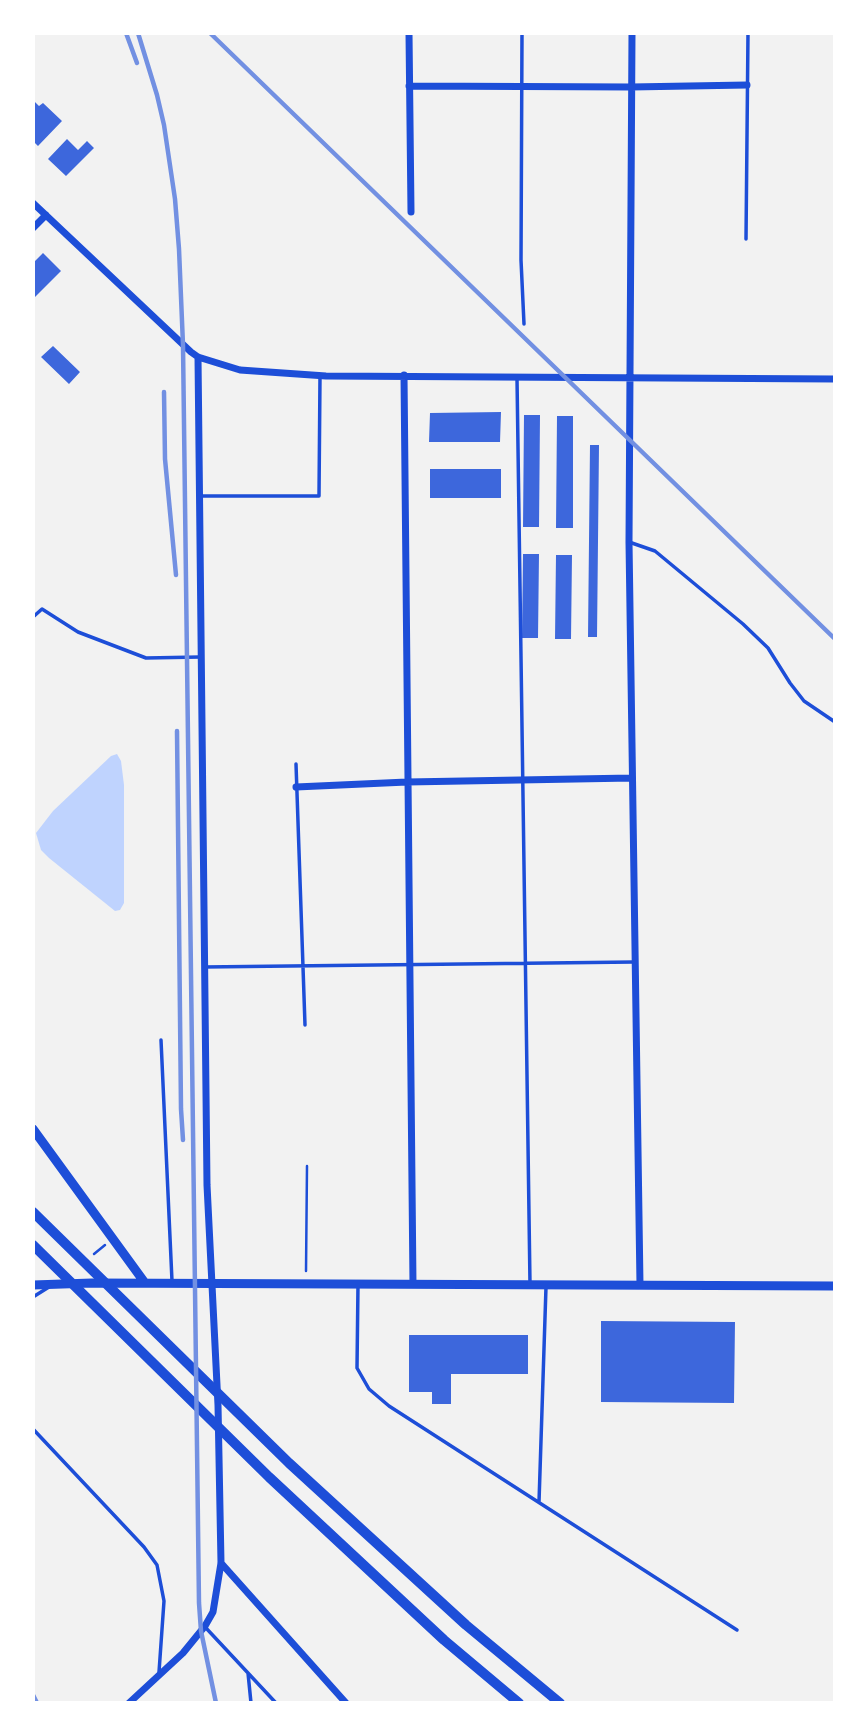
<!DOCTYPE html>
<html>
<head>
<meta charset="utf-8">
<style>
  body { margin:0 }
  #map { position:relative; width:868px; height:1736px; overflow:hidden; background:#f2f2f2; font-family:Bitter,serif }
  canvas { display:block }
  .frame { position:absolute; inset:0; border:35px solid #fff; pointer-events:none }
</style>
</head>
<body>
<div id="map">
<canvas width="868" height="1736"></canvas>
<div class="frame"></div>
</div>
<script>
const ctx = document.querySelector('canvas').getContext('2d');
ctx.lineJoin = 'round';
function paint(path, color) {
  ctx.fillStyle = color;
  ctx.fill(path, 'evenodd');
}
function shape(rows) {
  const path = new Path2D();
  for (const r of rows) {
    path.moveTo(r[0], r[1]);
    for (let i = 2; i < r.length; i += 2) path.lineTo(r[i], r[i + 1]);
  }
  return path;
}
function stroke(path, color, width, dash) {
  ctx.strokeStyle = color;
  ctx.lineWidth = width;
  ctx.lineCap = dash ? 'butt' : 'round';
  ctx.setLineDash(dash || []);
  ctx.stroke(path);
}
const water = shape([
  [117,754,121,761,124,785,124,903,120,910,115,911,49,858,41,850,36,833,53,811,111,756]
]);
const building = shape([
  [33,100,39,106,43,103,62,121,38,146,33,141],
  [67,139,78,150,87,141,94,148,66,176,48,159],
  [43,253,61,271,33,299,33,263],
  [53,346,80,372,69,384,41,357],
  [501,412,500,442,429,442,430,413],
  [524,415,540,415,539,527,523,527],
  [557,416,573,416,573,528,556,528],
  [590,445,599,445,597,637,588,637],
  [430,469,501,469,501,498,430,498],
  [523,554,539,554,538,638,522,638],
  [556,555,572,555,571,639,555,639],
  [601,1321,735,1322,734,1403,601,1402],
  [409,1335,528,1335,528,1374,451,1374,451,1404,432,1404,432,1392,409,1392]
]);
const path = shape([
  [94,1254,105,1245],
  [306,1271,307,1166]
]);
const service = shape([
  [522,33,521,260,524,324],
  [746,239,748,33],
  [517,378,530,1284],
  [201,496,319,496,320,376],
  [629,542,655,551,743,624,768,648,790,683,804,701,835,722],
  [33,617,42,609,78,632,146,658,200,657],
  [296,764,305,1025],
  [204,967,634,962],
  [161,1040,172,1281],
  [358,1285,357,1368,369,1389,389,1406,737,1630],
  [33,1297,49,1287],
  [33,1429,144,1547,157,1565,164,1601,159,1672],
  [539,1502,546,1287],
  [206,1628,276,1703],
  [248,1673,251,1703]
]);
const minor = shape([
  [409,33,411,212],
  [632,33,629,542,640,1285],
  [409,86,631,87,747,85],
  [33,203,191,352,198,357,240,370,326,376,835,379],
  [33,228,46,215],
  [404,375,413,1284],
  [296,787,407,782,632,778],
  [221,1563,346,1703],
  [129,1703,183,1653,205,1626,213,1612,221,1563,218,1405,207,1185,198,357]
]);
const tertiary = shape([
  [33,1129,145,1283],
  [33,1285,92,1283,835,1286]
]);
const trunk = shape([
  [33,1212,289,1463,466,1625,560,1703],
  [33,1245,269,1477,444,1640,519,1703]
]);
const rail = shape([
  [126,33,137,63],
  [138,33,157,95,164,125,175,199,179,249,183,345,199,1603,201,1631,216,1703],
  [210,33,835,639],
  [164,392,165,459,176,575],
  [177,731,181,1109,183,1140],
  [33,1695,37,1703]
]);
paint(water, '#bfd3fe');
paint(building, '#3d67dc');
stroke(path, '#1d4ed8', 2.5);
stroke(service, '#1d4ed8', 3.5);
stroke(minor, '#1d4ed8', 7);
stroke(tertiary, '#1d4ed8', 9);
stroke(trunk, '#1d4ed8', 10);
stroke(rail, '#7290e2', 4.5);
</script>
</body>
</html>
